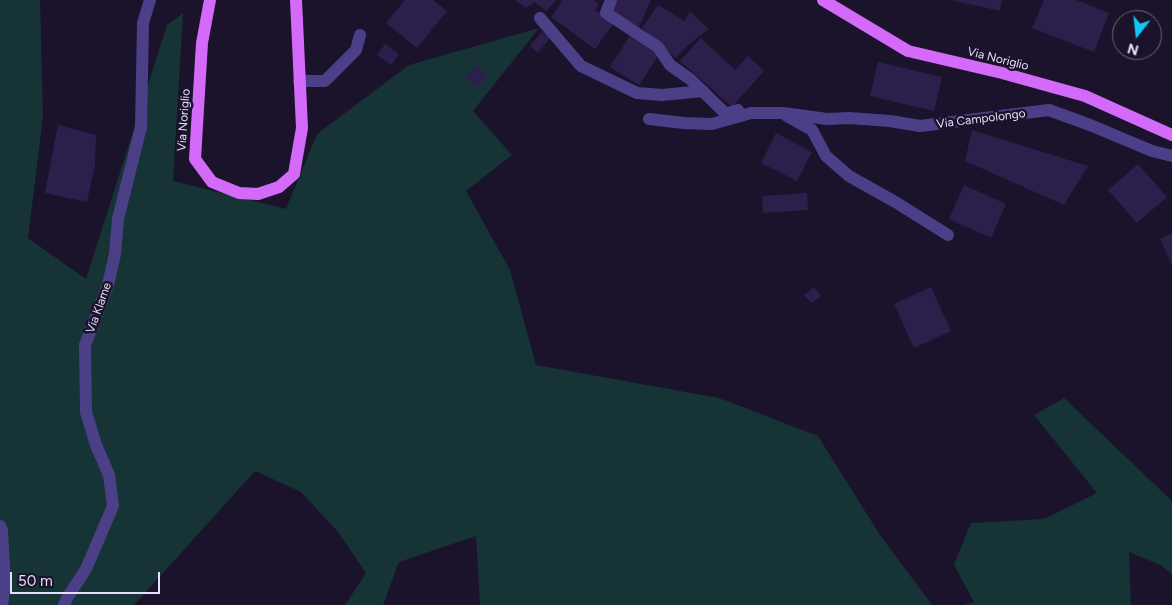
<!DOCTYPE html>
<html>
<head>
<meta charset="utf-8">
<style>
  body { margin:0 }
  #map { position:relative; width:1172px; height:605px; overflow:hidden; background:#1a132b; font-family:Figtree,sans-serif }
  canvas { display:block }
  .north { position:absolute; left:1112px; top:10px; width:50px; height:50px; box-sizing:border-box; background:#1a132b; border:1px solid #6b647f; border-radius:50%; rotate:196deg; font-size:14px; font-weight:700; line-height:20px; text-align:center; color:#e5defe }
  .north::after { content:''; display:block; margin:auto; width:18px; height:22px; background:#13c6f5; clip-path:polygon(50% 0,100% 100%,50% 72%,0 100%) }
  .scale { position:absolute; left:10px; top:572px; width:150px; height:22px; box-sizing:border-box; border:2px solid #e5defe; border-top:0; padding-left:6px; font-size:15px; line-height:18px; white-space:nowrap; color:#e5defe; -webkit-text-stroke:4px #1a132b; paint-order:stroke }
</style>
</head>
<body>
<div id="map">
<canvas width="1172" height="605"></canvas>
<div class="north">N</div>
<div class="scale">50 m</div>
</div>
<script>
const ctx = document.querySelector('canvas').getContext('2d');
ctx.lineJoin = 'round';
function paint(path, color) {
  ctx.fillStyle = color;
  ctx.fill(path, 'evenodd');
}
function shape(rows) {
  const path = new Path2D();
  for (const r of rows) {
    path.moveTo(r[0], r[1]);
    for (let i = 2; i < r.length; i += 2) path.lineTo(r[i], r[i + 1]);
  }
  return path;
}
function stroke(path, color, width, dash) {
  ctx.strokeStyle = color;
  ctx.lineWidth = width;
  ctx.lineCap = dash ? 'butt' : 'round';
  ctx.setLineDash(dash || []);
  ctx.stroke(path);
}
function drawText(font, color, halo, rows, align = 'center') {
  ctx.font = font + ' Figtree,sans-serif';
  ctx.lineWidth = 5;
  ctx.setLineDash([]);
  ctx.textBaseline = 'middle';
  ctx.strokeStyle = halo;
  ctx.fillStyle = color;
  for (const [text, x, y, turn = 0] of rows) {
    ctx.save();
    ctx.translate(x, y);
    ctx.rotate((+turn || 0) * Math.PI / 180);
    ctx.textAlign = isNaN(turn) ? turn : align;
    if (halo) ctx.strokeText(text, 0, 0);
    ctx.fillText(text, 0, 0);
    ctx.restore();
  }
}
const green = shape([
  [0,0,40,0,43,117,28,238,86,279,167,25,183,13,173,181,286,209,317,134,409,65,539,28,473,111,512,155,466,191,510,270,536,365,719,398,818,436,880,535,932,605,480,605,476,536,399,562,383,605,345,605,366,573,338,532,301,492,255,471,134,605,0,605],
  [1064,398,1172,501,1172,574,1160,565,1129,552,1131,605,964,605,974,602,954,565,971,523,1044,519,1097,493,1034,415]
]);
const building = shape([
  [405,0,433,0,447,11,417,48,386,23],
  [515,0,557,0,546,11,535,2,526,8],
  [563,0,594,0,599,4,595,10,614,23,595,49,551,17],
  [615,0,651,0,639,27,609,13],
  [950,0,1002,0,1000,11],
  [1044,0,1076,0,1109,13,1094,52,1032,28],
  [658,5,684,21,690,12,709,29,688,45,676,58,651,39,652,37,642,28],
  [542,32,550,38,538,53,530,46],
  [631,34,661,52,639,85,610,67],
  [701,38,735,70,748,56,764,71,732,107,680,61],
  [385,44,399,54,391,65,377,55],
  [878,62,942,77,934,111,870,96],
  [476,66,488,76,477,88,466,77],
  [58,125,96,135,95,164,87,202,45,193],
  [972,130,1088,166,1064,205,965,161],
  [776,133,812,152,797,181,761,163],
  [1138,164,1167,197,1137,223,1108,190],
  [964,185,1006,204,991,238,949,219],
  [807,193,808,210,763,213,762,196],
  [1172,233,1172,265,1160,239],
  [814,287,821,296,811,303,804,295],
  [931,287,951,331,914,348,894,304]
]);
const minor = shape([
  [611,0,606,13,658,47,670,65,690,79,726,114,738,110],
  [540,18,581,66,637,93,662,95,703,91],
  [299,81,325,81,356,50,360,35],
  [787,116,812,130,826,156,849,176,897,203,948,235],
  [649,119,684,123,712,124,751,113,783,113,827,119,849,118,890,121,920,126,1049,110,1090,125,1152,151,1172,156],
  [0,526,2,530,5,584,2,605],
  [64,605,67,598,86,569,113,506,109,475,96,445,86,412,85,345,108,285,115,254,118,219,141,127,143,23,150,0]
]);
const major = shape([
  [210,0,202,43,195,159,212,182,239,193,258,194,279,187,294,174,302,128,296,0],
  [823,0,908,51,1002,73,1085,96,1172,135]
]);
const streetNames = [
  ["Via Noriglio",998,59,14],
  ["Via Campolongo",981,119,-7],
  ["Via Noriglio",184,120,-86],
  ["Via Klame",99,308,-70]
];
paint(green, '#163335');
paint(building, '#2d1f4c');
stroke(minor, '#4b4088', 12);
stroke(major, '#d36af9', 12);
drawText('12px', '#e5defe', '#1a132b', streetNames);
</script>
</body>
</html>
